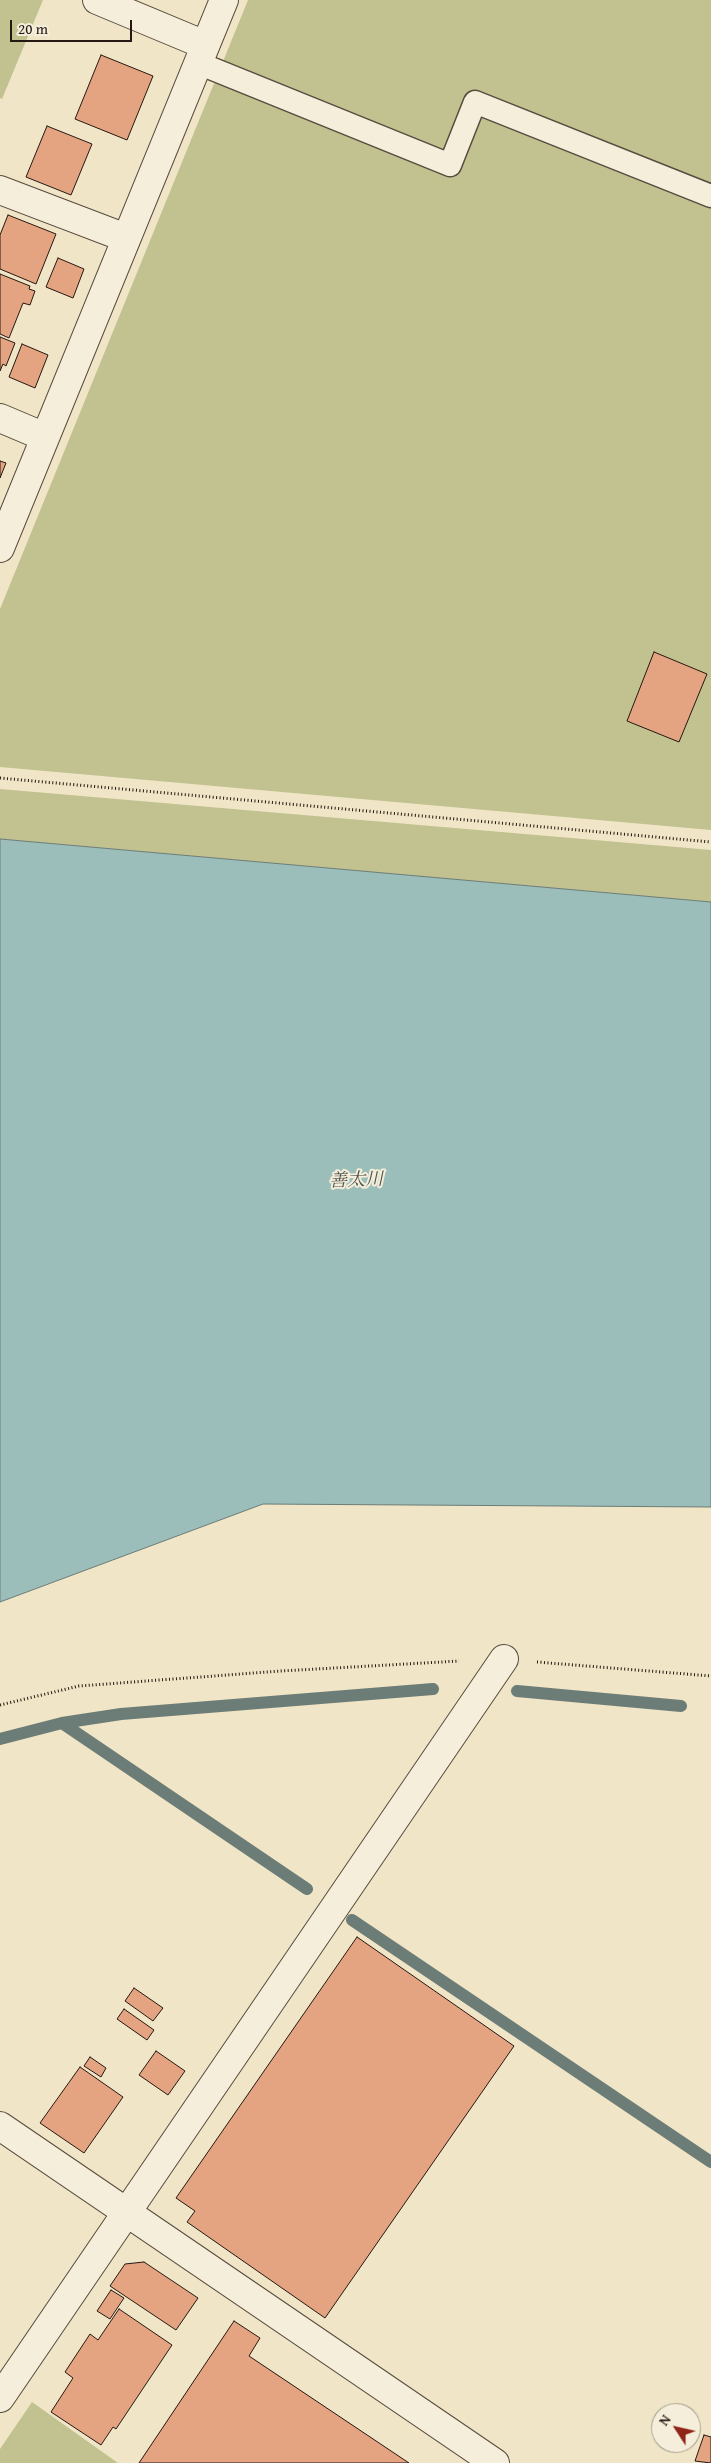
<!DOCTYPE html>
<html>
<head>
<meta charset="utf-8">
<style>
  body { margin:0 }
  #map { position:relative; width:711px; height:2463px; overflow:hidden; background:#f0e5c6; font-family:"Gentium Book Plus",serif }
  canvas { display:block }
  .north { position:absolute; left:651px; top:2403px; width:50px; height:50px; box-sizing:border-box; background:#f5eeda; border:1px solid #a2988a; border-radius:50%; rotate:305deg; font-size:14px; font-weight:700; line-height:20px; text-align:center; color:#251812 }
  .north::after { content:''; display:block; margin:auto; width:18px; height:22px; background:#8f2418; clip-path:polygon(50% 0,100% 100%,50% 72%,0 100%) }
  .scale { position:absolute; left:10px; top:20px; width:122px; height:22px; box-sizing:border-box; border:2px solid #251812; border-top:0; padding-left:6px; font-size:15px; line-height:18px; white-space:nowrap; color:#251812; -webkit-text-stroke:4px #f5eeda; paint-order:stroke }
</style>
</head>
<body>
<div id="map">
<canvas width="711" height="2463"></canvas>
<div class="north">N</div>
<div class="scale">20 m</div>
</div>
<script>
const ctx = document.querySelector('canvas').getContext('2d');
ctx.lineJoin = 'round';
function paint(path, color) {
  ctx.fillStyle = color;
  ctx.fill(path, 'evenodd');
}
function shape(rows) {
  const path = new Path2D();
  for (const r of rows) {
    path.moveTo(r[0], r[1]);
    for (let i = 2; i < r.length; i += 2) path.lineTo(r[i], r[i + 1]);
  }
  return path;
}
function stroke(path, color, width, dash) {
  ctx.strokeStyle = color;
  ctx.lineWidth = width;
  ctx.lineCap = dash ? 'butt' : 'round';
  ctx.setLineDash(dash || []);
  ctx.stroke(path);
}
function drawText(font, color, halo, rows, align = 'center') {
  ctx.font = font + ' "Gentium Book Plus","Noto Serif JP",serif';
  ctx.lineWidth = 4;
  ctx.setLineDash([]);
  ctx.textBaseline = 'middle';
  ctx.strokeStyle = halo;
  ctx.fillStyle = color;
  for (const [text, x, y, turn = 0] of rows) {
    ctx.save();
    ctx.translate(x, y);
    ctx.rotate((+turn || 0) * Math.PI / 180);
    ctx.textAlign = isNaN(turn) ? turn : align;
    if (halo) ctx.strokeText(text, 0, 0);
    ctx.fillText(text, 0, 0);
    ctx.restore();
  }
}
const green = shape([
  [0,0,43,0,2,99,0,98],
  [248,0,711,0,711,830,0,767,0,609],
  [0,789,711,850,711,902,0,839],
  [32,2402,118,2463,0,2463,0,2449]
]);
const water = shape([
  [0,839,711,902,711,1507,263,1504,0,1602,0,839]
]);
const stream = shape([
  [517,1691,681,1706],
  [62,1723,307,1889],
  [0,1739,62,1723,121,1714,433,1689],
  [352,1920,711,2162]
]);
const building = shape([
  [101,55,153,76,127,140,75,119,101,55],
  [47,126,92,144,71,195,26,177,47,126],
  [8,215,56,234,36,284,0,269,0,235,8,215],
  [58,258,84,269,73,298,46,287,58,258],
  [0,274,30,286,29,289,35,291,30,305,23,303,9,338,0,334,0,274],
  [0,337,15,343,6,366,3,364,0,371,0,337],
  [22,344,48,355,35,388,9,377,22,344],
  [0,461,6,463,0,478,0,461],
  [654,652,707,674,679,742,627,721,654,652],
  [357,1937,514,2046,325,2318,187,2222,195,2211,176,2198,357,1937],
  [134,1988,163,2008,153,2021,125,2001,134,1988],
  [124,2009,154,2030,147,2040,117,2019,124,2009],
  [156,2051,185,2071,168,2095,139,2075,156,2051],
  [90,2057,106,2068,101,2077,84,2066,90,2057],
  [80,2067,123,2097,84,2153,40,2123,80,2067],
  [144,2262,198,2298,176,2330,110,2286,125,2264,144,2262],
  [111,2290,124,2298,110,2319,97,2311,111,2290],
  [119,2309,172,2345,116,2429,113,2427,101,2445,51,2412,73,2378,65,2372,90,2334,98,2340,119,2309],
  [234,2321,260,2338,249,2356,409,2463,139,2463,234,2321],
  [704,2435,711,2437,711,2463,695,2461,704,2435]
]);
const path = shape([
  [0,778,711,842],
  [537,1662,711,1676],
  [0,1705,79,1686,281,1671,459,1661]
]);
const service = shape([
  [198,63,450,165,475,102,711,196]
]);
const minor = shape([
  [97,0,205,45],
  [0,190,126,238],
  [0,418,45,437],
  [0,548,224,0],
  [0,2126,495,2463],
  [0,2398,504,1659]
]);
const waterNames = [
  ["善太川",356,1181,-2]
];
paint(green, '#c1c290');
paint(water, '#9bbebb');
stroke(water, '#6c7c77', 1);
stroke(stream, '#6c7c77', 12);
paint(building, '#e4a481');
stroke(building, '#251812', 1);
stroke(service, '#584b3f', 25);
stroke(minor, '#584b3f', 30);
stroke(path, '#251812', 3, [1, 2.5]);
stroke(service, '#f5eeda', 22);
stroke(minor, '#f5eeda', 28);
drawText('italic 18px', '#4e524d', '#f5eeda', waterNames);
</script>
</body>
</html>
